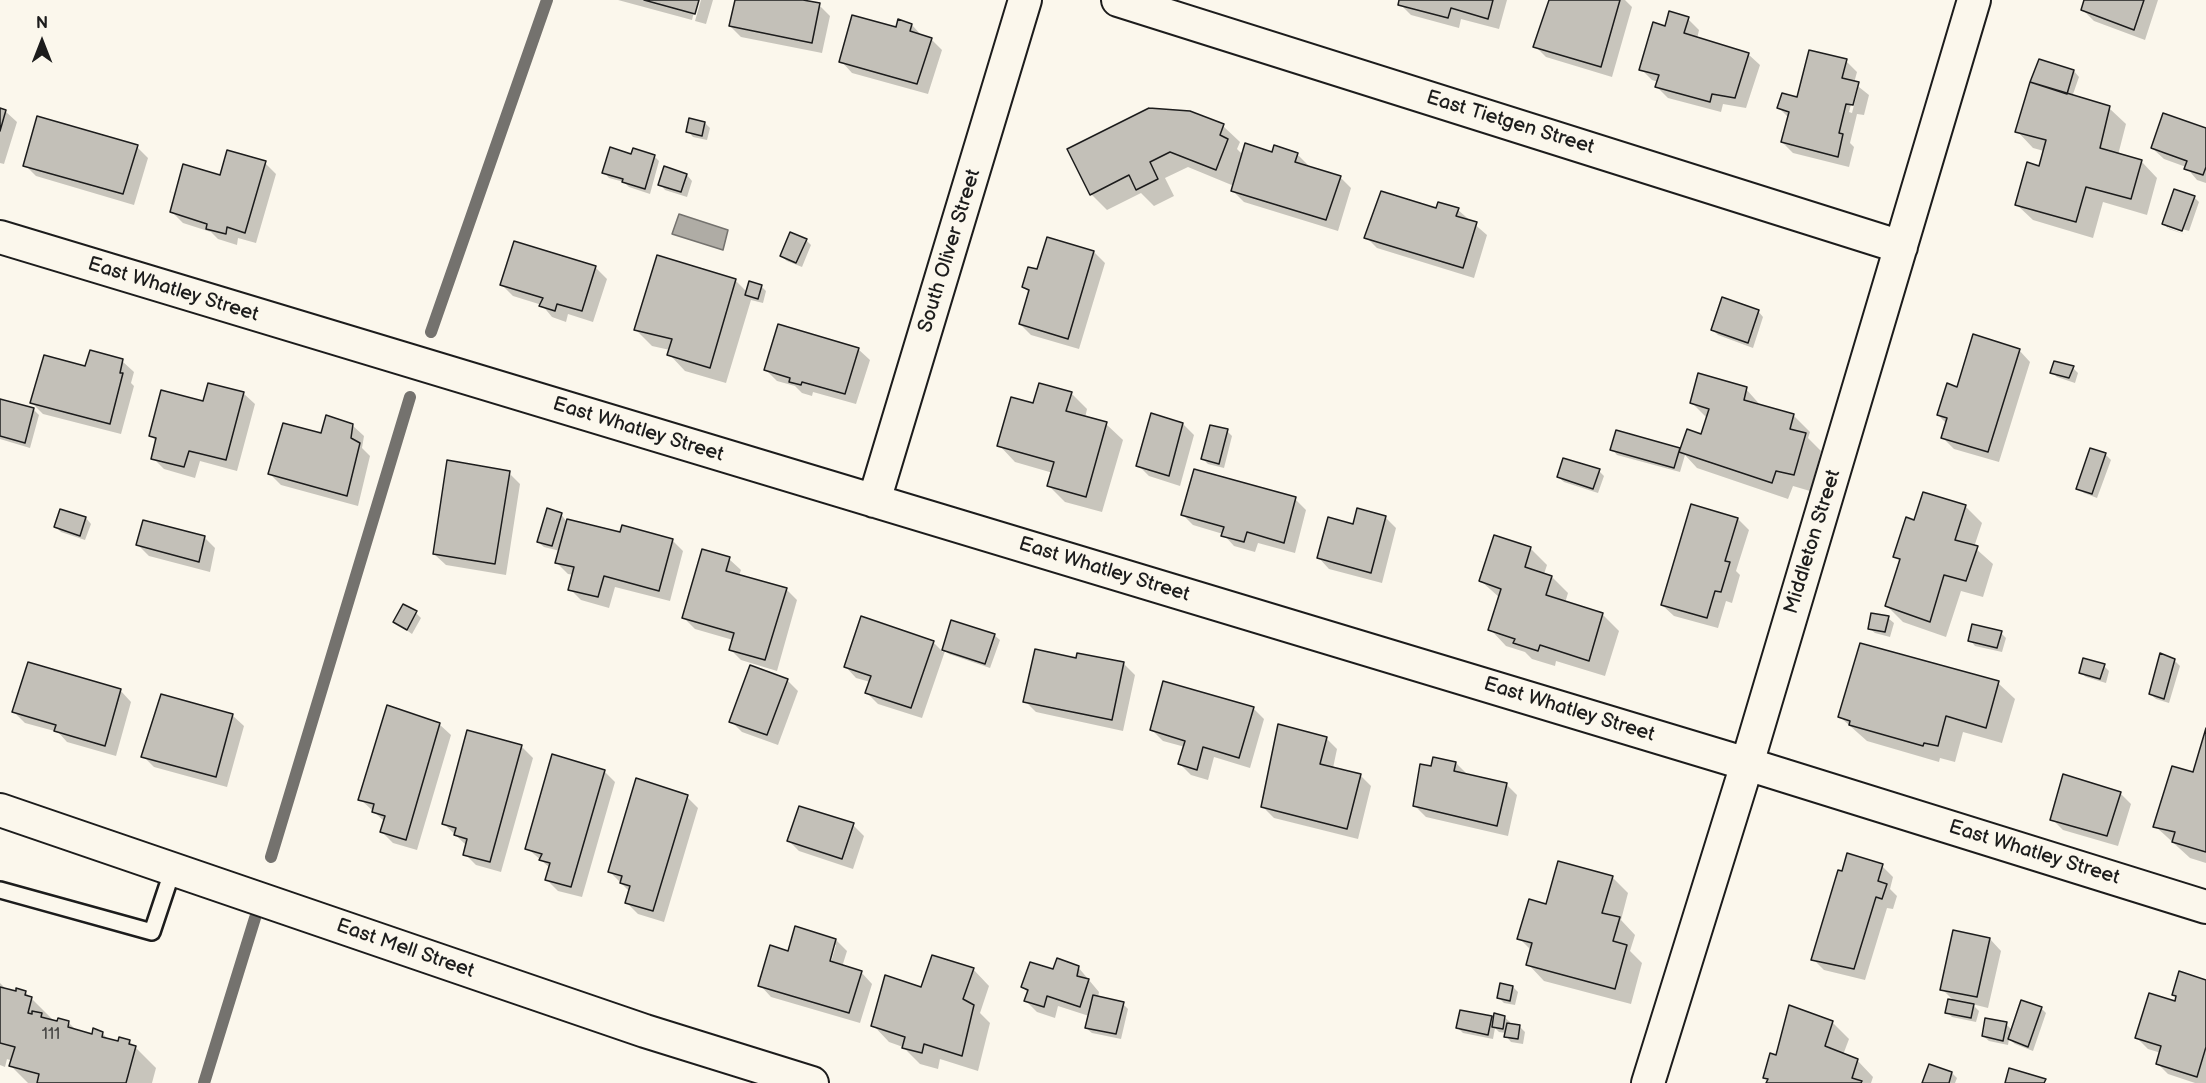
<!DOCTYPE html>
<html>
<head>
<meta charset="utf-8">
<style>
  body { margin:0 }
  #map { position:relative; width:2206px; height:1083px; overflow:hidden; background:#fbf7ec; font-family:"Balsamiq Sans",sans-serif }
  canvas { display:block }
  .north { position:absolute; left:12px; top:12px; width:60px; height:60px; -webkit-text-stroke:4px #fbf7ec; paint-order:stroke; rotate:0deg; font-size:16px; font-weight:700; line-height:24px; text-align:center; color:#1c1c1c }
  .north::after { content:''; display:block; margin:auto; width:21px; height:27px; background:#1c1c1c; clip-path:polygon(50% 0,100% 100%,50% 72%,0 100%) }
</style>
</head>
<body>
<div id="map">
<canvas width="2206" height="1083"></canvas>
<div class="north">N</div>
</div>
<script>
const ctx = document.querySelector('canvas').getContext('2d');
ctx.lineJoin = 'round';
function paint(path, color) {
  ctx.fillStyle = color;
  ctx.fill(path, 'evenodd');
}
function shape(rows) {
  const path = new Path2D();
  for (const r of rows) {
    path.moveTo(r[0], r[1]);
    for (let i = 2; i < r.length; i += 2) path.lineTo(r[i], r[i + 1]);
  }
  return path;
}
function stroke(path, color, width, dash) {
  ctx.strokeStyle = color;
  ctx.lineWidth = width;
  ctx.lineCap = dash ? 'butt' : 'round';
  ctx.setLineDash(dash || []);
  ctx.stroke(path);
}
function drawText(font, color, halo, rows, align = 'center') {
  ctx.font = font + ' "Balsamiq Sans",sans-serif';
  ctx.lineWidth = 4.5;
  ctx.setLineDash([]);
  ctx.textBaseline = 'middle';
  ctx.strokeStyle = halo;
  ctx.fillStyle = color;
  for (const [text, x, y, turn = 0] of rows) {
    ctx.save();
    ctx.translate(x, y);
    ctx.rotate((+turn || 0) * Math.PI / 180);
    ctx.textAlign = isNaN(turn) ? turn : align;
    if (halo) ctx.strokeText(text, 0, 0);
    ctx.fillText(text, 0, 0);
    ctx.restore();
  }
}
const water = shape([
  [679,214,728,230,723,250,672,234,679,214]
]);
const shadow = shape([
  [618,0,697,0,692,20],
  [701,0,713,0,706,24,695,21],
  [736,0,796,0,819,5,830,16,822,53,741,37,730,26],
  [1401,0,1507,0,1499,29,1461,19,1459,28,1411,15,1400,4],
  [1550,0,1625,0,1632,7,1612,77,1546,57,1535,46],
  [2086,0,2158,0,2145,40,2094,21,2083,10],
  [1688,19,1699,30,1697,39,1748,54,1760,65,1746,108,1723,104,1721,112,1668,98,1657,87,1658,82,1652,80,1641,69,1666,27],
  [912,25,923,37,931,39,942,50,928,94,852,73,841,61,897,29],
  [1846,61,1857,72,1854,83,1869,95,1864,115,1857,114,1850,143,1854,147,1849,167,1793,153,1782,142,1789,118,1779,108,1798,99],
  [1855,89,1858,89,1852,113,1849,112],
  [2074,71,2079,77,2072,97,2109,108,2126,124,2118,155,2141,161,2157,178,2147,215,2103,202,2093,238,2033,220,2016,204,2040,168,2044,151,2033,148,2017,131],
  [0,109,5,111,17,122,4,164,0,163],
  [705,123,710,128,707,140,693,137,688,131],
  [1223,126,1240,142,1237,149,1243,155,1297,154,1308,165,1307,167,1340,177,1351,188,1338,231,1244,202,1233,191,1234,186,1188,167,1165,178,1174,196,1154,206,1141,193,1107,210,1091,194,1069,150],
  [2206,130,2206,183,2197,180,2186,167,2164,159,2152,148],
  [137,147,148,158,134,205,36,176,25,165],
  [632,155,654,156,659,161,650,194,629,187,624,182,609,178,604,172],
  [265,163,276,174,256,243,238,238,237,245,218,239,211,232,183,223,172,212,221,177],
  [665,168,687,175,692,181,687,197,665,190,660,184],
  [2194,197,2199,202,2189,231,2168,225,2168,228,2187,235,2169,229,2164,224],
  [1458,210,1487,235,1474,278,1377,248,1366,237],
  [1048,239,1094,252,1105,263,1079,349,1031,335,1020,324,1030,293,1024,287,1038,271],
  [806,240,811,245,802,267,787,261,781,256],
  [515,243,596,268,607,279,593,322,568,314,566,322,552,317,542,305,513,296,502,285],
  [735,280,747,292,761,286,766,291,763,303,751,300,726,383,685,371,669,354,670,350,652,346,636,330],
  [1758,311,1763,317,1753,348,1718,335,1713,330],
  [858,349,870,360,856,404,813,392,812,396,802,393,795,386,777,381,766,370],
  [2019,350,2030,362,1999,462,1954,449,1943,438,1947,424,1938,415,1958,389],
  [122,361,134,372,131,383,134,386,121,434,43,414,32,403,86,367],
  [2073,368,2078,373,2075,383,2057,377,2052,372],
  [1746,389,1762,407,1793,415,1810,432,1808,438,1821,451,1810,491,1793,486,1788,499,1697,468,1685,455,1680,472,1617,455,1612,449,1680,449,1681,451,1702,436,1708,419,1691,402],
  [243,393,255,404,237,471,200,461,195,478,164,469,153,458,157,442,151,436,204,403],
  [1071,393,1087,409,1085,418,1106,424,1123,440,1102,512,1065,502,1049,486,1053,473,1015,462,999,445,1034,404],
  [0,400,34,410,39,415,30,448,0,439],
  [1183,424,1194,435,1180,486,1149,476,1138,465],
  [352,425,364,436,362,448,370,456,358,506,281,485,270,474,322,435],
  [1227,431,1232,436,1224,468,1208,464,1203,459],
  [2091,450,2106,455,2111,460,2097,498,2084,493,2078,488],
  [1599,471,1604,476,1598,493,1564,482,1558,477],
  [509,473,520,484,506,575,446,565,434,554],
  [1295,499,1306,510,1295,553,1258,543,1255,552,1234,546,1223,534,1193,525,1182,514],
  [1965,506,1982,523,1974,547,1993,564,1983,597,1961,591,1946,637,1903,622,1887,606,1901,562,1895,556,1915,522],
  [61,511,86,518,91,524,85,540,61,532,56,527],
  [561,514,566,521,621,534,672,540,683,551,670,601,615,587,609,608,581,600,570,589,574,575,568,574,557,563,560,551,544,547,538,542],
  [1385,517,1396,528,1382,583,1329,569,1318,557,1354,525],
  [1738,519,1749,530,1736,571,1740,575,1732,603,1726,601,1718,628,1674,616,1662,605],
  [204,537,215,548,210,572,149,556,138,545],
  [1530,548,1547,565,1544,574,1552,577,1568,593,1565,603,1603,615,1619,631,1605,676,1556,661,1555,666,1532,659,1525,652,1506,646,1490,629,1500,598,1481,581],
  [729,559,741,570,739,576,786,589,797,600,777,671,741,660,730,649,733,640,695,629,684,618],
  [416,613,421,618,412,634,395,622],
  [1888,618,1894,623,1890,637,1875,633,1869,628],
  [952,622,994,635,1000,640,990,668,949,654,945,651,922,718,878,704,867,693,870,682,856,678,845,666,933,642,943,652],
  [2001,633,2006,638,2002,652,1975,646,1970,640],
  [1077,660,1124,664,1135,675,1123,731,1036,712,1025,701],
  [2174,660,2180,666,2169,703,2156,699,2150,694],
  [2104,666,2109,671,2106,683,2086,677,2080,672],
  [787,680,798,691,778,745,742,732,731,721],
  [1998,683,2015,699,2002,743,1963,732,1955,762,1940,758,1939,762,1867,741,1840,717],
  [120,690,131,702,116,756,67,742,58,732,25,723,14,712],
  [1253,708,1264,719,1250,768,1214,757,1208,780,1191,775,1180,764,1185,747,1163,741,1151,729],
  [232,715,244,726,227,787,154,767,143,756],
  [439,724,451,735,417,850,393,843,382,832,385,822,360,799],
  [2206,734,2206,863,2190,858,2155,826,2194,774],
  [1326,738,1337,749,1333,768,1360,775,1371,786,1358,839,1274,818,1262,806],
  [521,746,533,758,501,872,476,865,465,854,467,846,444,824],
  [1456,763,1467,774,1506,784,1517,795,1508,836,1426,817,1415,806,1432,768],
  [604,771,615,782,582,897,558,891,547,880,550,868,527,848],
  [2120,793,2131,804,2118,846,2063,830,2052,819],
  [687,797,698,808,664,922,638,914,627,903,630,892,609,871],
  [853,825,864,836,853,869,799,851,788,840],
  [1882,866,1893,877,1890,889,1897,896,1893,909,1887,908,1865,980,1824,970,1813,959],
  [1612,877,1628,893,1621,920,1635,935,1630,951,1642,963,1631,1004,1544,981,1528,964,1532,951,1519,938,1547,906],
  [1990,939,2001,951,1988,1008,1972,1004,1979,1011,1976,1022,1952,1017,1947,1012,1955,1002,1942,989],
  [836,940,847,951,842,967,861,972,872,984,860,1023,771,997,760,985,789,953],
  [833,945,836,945,829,969,826,968],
  [1078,967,1099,992,1098,997,1123,1004,1128,1009,1121,1039,1092,1033,1086,1028,1089,1016,1058,1006,1055,1018,1037,1012,1026,1001,1028,993,1023,987],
  [973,969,989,986,980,1013,990,1023,978,1071,940,1059,938,1069,920,1064,903,1047,889,1042,873,1025,922,989],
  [2206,981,2206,1083,2195,1083,2168,1074,2157,1063,2161,1053,2148,1049,2137,1038,2176,1003,2177,998,2174,994],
  [0,983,7,990,25,992,52,1019,52,1022,68,1022,77,1031,93,1035,102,1033,110,1041,119,1043,129,1041,156,1068,152,1083,28,1083,11,1066,13,1061,7,1059,5,1067,0,1065],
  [1513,987,1518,992,1515,1005,1504,1003,1498,997],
  [2041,1008,2046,1013,2033,1051,2015,1044,2009,1039,2008,1045,1989,1041,1983,1036,2006,1024,2012,1030],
  [1504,1017,1510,1022,1509,1025,1520,1027,1525,1032,1523,1044,1511,1042,1506,1036,1506,1033,1499,1032,1495,1028,1493,1039,1463,1033,1458,1028,1491,1018,1495,1021],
  [1832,1022,1849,1039,1843,1055,1857,1060,1873,1077,1871,1083,1768,1083,1769,1081,1765,1077,1777,1056],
  [1952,1073,1957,1078,1955,1083,1924,1083]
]);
const stream = shape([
  [431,332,547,0],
  [271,857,410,397],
  [204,1083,255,918]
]);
const building = shape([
  [644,0,699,0,695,14,644,0],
  [735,0,803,0,820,3,812,43,729,26,735,0],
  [1399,0,1493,0,1488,19,1451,8,1448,18,1398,5,1399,0],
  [1549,0,1620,0,1601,67,1533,47,1549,0],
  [2084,0,2144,0,2134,30,2081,10,2084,0],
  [1669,11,1689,17,1684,33,1749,53,1735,98,1712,94,1710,102,1655,87,1659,75,1639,70,1653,22,1665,26,1669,11],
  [852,15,896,27,898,19,912,24,910,31,932,38,917,84,839,62,852,15],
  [1809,50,1847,59,1842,78,1859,82,1853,105,1846,104,1839,133,1843,134,1838,157,1781,142,1789,112,1777,108,1782,93,1797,97,1809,50],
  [2039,59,2074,70,2067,94,2030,82,2039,59],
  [2030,82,2110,106,2100,148,2142,160,2131,199,2086,187,2076,222,2015,205,2027,162,2039,166,2046,140,2015,132,2030,82],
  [0,108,6,110,0,131,0,108],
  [1149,108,1190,111,1224,124,1220,135,1228,139,1216,170,1170,152,1150,162,1158,179,1136,190,1129,175,1090,195,1067,149,1149,108],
  [2163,113,2206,128,2206,167,2203,175,2184,169,2187,161,2151,148,2163,113],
  [37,116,138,145,123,194,23,166,37,116],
  [689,118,705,122,702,136,686,132,689,118],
  [1245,143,1272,152,1274,145,1298,153,1295,162,1341,176,1326,220,1231,191,1245,143],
  [610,147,631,154,633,148,655,155,645,189,622,182,623,179,602,173,610,147],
  [227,150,266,161,245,233,227,227,226,234,206,229,207,224,170,212,183,164,220,175,227,150],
  [664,166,687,174,681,192,658,185,664,166],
  [2174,189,2195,196,2182,231,2162,224,2174,189],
  [1381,191,1436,208,1438,202,1459,208,1456,216,1477,222,1463,268,1364,238,1381,191],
  [790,232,807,239,796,263,780,256,790,232],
  [1047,237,1094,251,1068,339,1019,324,1029,290,1022,287,1028,267,1037,269,1047,237],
  [514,241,596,266,582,311,557,304,555,311,539,306,543,298,500,285,514,241],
  [657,255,736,279,710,368,667,355,672,339,634,330,657,255],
  [749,281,762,285,758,299,745,295,749,281],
  [1722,297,1759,310,1748,343,1711,330,1722,297],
  [778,324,859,348,845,394,802,382,801,385,789,382,790,378,764,370,778,324],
  [1973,334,2020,349,1988,452,1941,438,1947,418,1937,415,1947,383,1957,387,1973,334],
  [90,350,123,359,120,373,123,373,110,424,30,403,44,355,85,366,90,350],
  [2054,361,2074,366,2069,378,2050,373,2054,361],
  [1698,373,1747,387,1744,400,1794,414,1790,429,1806,433,1794,475,1776,471,1772,483,1679,452,1687,429,1701,434,1709,409,1690,403,1698,373],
  [208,383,244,392,226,460,189,451,184,467,151,459,156,438,149,436,161,390,203,401,208,383],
  [1039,383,1072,392,1066,411,1107,422,1086,497,1047,486,1054,462,997,446,1011,397,1033,403,1039,383],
  [0,399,34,408,25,443,0,436,0,399],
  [1151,413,1183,423,1169,476,1136,466,1151,413],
  [326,415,353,424,351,438,360,443,347,496,268,474,283,423,321,433,326,415],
  [1210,425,1228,429,1219,464,1201,459,1210,425],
  [1616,430,1680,448,1674,468,1610,450,1616,430],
  [2090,448,2106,453,2092,494,2076,489,2090,448],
  [1563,458,1600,469,1593,489,1557,477,1563,458],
  [447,460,510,471,495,564,433,554,447,460],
  [1194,469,1296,497,1284,543,1247,532,1244,542,1221,536,1224,527,1181,515,1194,469],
  [1923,492,1966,505,1955,540,1978,546,1966,581,1944,575,1930,622,1885,606,1900,559,1893,557,1906,517,1914,520,1923,492],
  [1691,504,1738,518,1725,561,1730,562,1721,592,1715,591,1707,618,1661,605,1691,504],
  [547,508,562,513,552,546,537,542,547,508],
  [1357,508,1386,516,1371,573,1317,558,1328,517,1353,524,1357,508],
  [60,509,86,517,80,536,54,527,60,509],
  [567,519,620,532,622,525,673,539,659,591,604,576,598,597,568,590,574,567,555,563,567,519],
  [143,520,205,536,199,562,136,545,143,520],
  [1494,535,1531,547,1525,567,1552,576,1546,595,1603,613,1589,661,1540,645,1538,651,1513,643,1515,639,1488,630,1501,589,1479,581,1494,535],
  [702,549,730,557,726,571,787,588,765,660,729,650,734,633,682,618,702,549],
  [403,604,417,611,407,630,393,622,403,604],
  [1871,613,1889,616,1885,632,1868,629,1871,613],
  [861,616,934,641,911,708,865,693,871,676,844,667,861,616],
  [951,620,995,634,985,664,942,650,951,620],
  [1972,624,2002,631,1997,648,1968,641,1972,624],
  [1860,643,1999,681,1986,728,1946,716,1938,746,1924,743,1923,746,1849,725,1850,721,1838,717,1860,643],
  [1035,649,1076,658,1077,653,1124,662,1112,720,1023,702,1035,649],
  [2160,653,2175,659,2164,699,2149,694,2160,653],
  [2083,658,2105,664,2100,679,2079,673,2083,658],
  [28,662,121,689,105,746,54,731,56,725,12,712,28,662],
  [750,665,788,679,767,735,729,722,750,665],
  [1163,681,1254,707,1239,758,1203,747,1197,770,1178,764,1185,741,1150,730,1163,681],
  [161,694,233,714,216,777,141,757,161,694],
  [387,705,440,723,406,840,380,832,385,816,372,812,374,804,358,800,387,705],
  [1278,724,1327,737,1320,764,1361,774,1347,829,1261,807,1278,724],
  [2206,728,2206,852,2172,842,2175,832,2153,827,2172,766,2193,772,2206,728],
  [467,730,522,745,490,862,463,855,467,839,454,835,456,828,442,824,467,730],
  [552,754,605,770,571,887,545,880,550,863,539,860,542,854,525,849,552,754],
  [1433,757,1456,762,1454,771,1507,783,1497,826,1413,806,1420,764,1431,766,1433,757],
  [2063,774,2121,792,2107,836,2050,820,2063,774],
  [636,778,688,795,653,911,625,903,630,886,620,883,622,876,608,872,636,778],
  [799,806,854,823,842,859,787,841,799,806],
  [1847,853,1883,864,1878,881,1887,884,1882,899,1876,897,1854,969,1811,960,1838,870,1842,871,1847,853],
  [1558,861,1613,876,1602,913,1620,917,1613,941,1627,945,1615,989,1526,965,1532,943,1517,939,1529,899,1546,904,1558,861],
  [795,926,836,939,830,961,862,971,849,1013,758,986,770,945,788,951,795,926],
  [1953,930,1990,938,1977,997,1940,990,1953,930],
  [932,955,974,968,963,999,974,1005,962,1056,924,1044,922,1053,902,1048,905,1037,871,1026,885,975,921,987,932,955],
  [1057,958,1079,966,1077,976,1089,979,1080,1007,1047,996,1044,1007,1024,1001,1028,990,1021,987,1030,962,1053,969,1057,958],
  [2179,971,2206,980,2206,1047,2197,1077,2156,1064,2161,1046,2135,1038,2149,993,2175,1001,2176,996,2172,995,2179,971],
  [1500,983,1513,986,1510,1001,1497,998,1500,983],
  [0,987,16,991,16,988,26,991,25,995,32,997,28,1013,32,1014,32,1011,42,1013,41,1017,57,1021,58,1018,69,1021,68,1027,92,1034,93,1028,103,1032,102,1037,118,1041,119,1037,130,1040,129,1044,136,1046,126,1083,37,1083,39,1074,9,1066,15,1047,0,1043,0,987],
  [1093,995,1124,1002,1116,1034,1085,1028,1093,995],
  [1948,999,1974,1004,1971,1018,1945,1013,1948,999],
  [2021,1000,2042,1007,2028,1047,2008,1039,2021,1000],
  [1789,1005,1833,1021,1825,1046,1858,1059,1852,1078,1862,1081,1861,1083,1766,1083,1768,1079,1763,1078,1770,1053,1776,1055,1789,1005],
  [1460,1010,1492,1016,1488,1035,1456,1028,1460,1010],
  [1494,1013,1505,1016,1503,1029,1492,1027,1494,1013],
  [1985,1018,2007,1022,2003,1041,1982,1036,1985,1018],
  [1507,1023,1520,1025,1518,1039,1504,1037,1507,1023],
  [1929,1064,1952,1072,1949,1083,1922,1083,1929,1064],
  [2009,1068,2046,1079,2044,1083,2005,1083,2009,1068]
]);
const lane = shape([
  [0,890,152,932,173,869]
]);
const street = shape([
  [1118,0,1901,247],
  [0,237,1747,764,2206,907],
  [874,501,1025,0],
  [0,810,645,1031,812,1083],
  [1648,1083,1747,764,1974,0]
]);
const numberNames = [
  ["111",51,1035]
];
const streetNames = [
  ["East Tietgen Street",1510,123,17],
  ["South Oliver Street",950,251,-73],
  ["East Whatley Street",173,290,17],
  ["East Whatley Street",638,430,17],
  ["Middleton Street",1813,542,-73],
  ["East Whatley Street",1104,570,17],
  ["East Whatley Street",1569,710,17],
  ["East Whatley Street",2034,853,17],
  ["East Mell Street",405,949,19]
];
paint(water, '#afaca5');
stroke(water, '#74726e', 1.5);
paint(shadow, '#0003');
stroke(stream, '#74726e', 12);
paint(building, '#c3c0b8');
stroke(building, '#1c1c1c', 1.5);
stroke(lane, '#1c1c1c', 20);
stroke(street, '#1c1c1c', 36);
stroke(lane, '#fbf7ec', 15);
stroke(street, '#fbf7ec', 32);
drawText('16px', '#464543', null, numberNames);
drawText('20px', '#1c1c1c', '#fbf7ec', streetNames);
</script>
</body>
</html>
